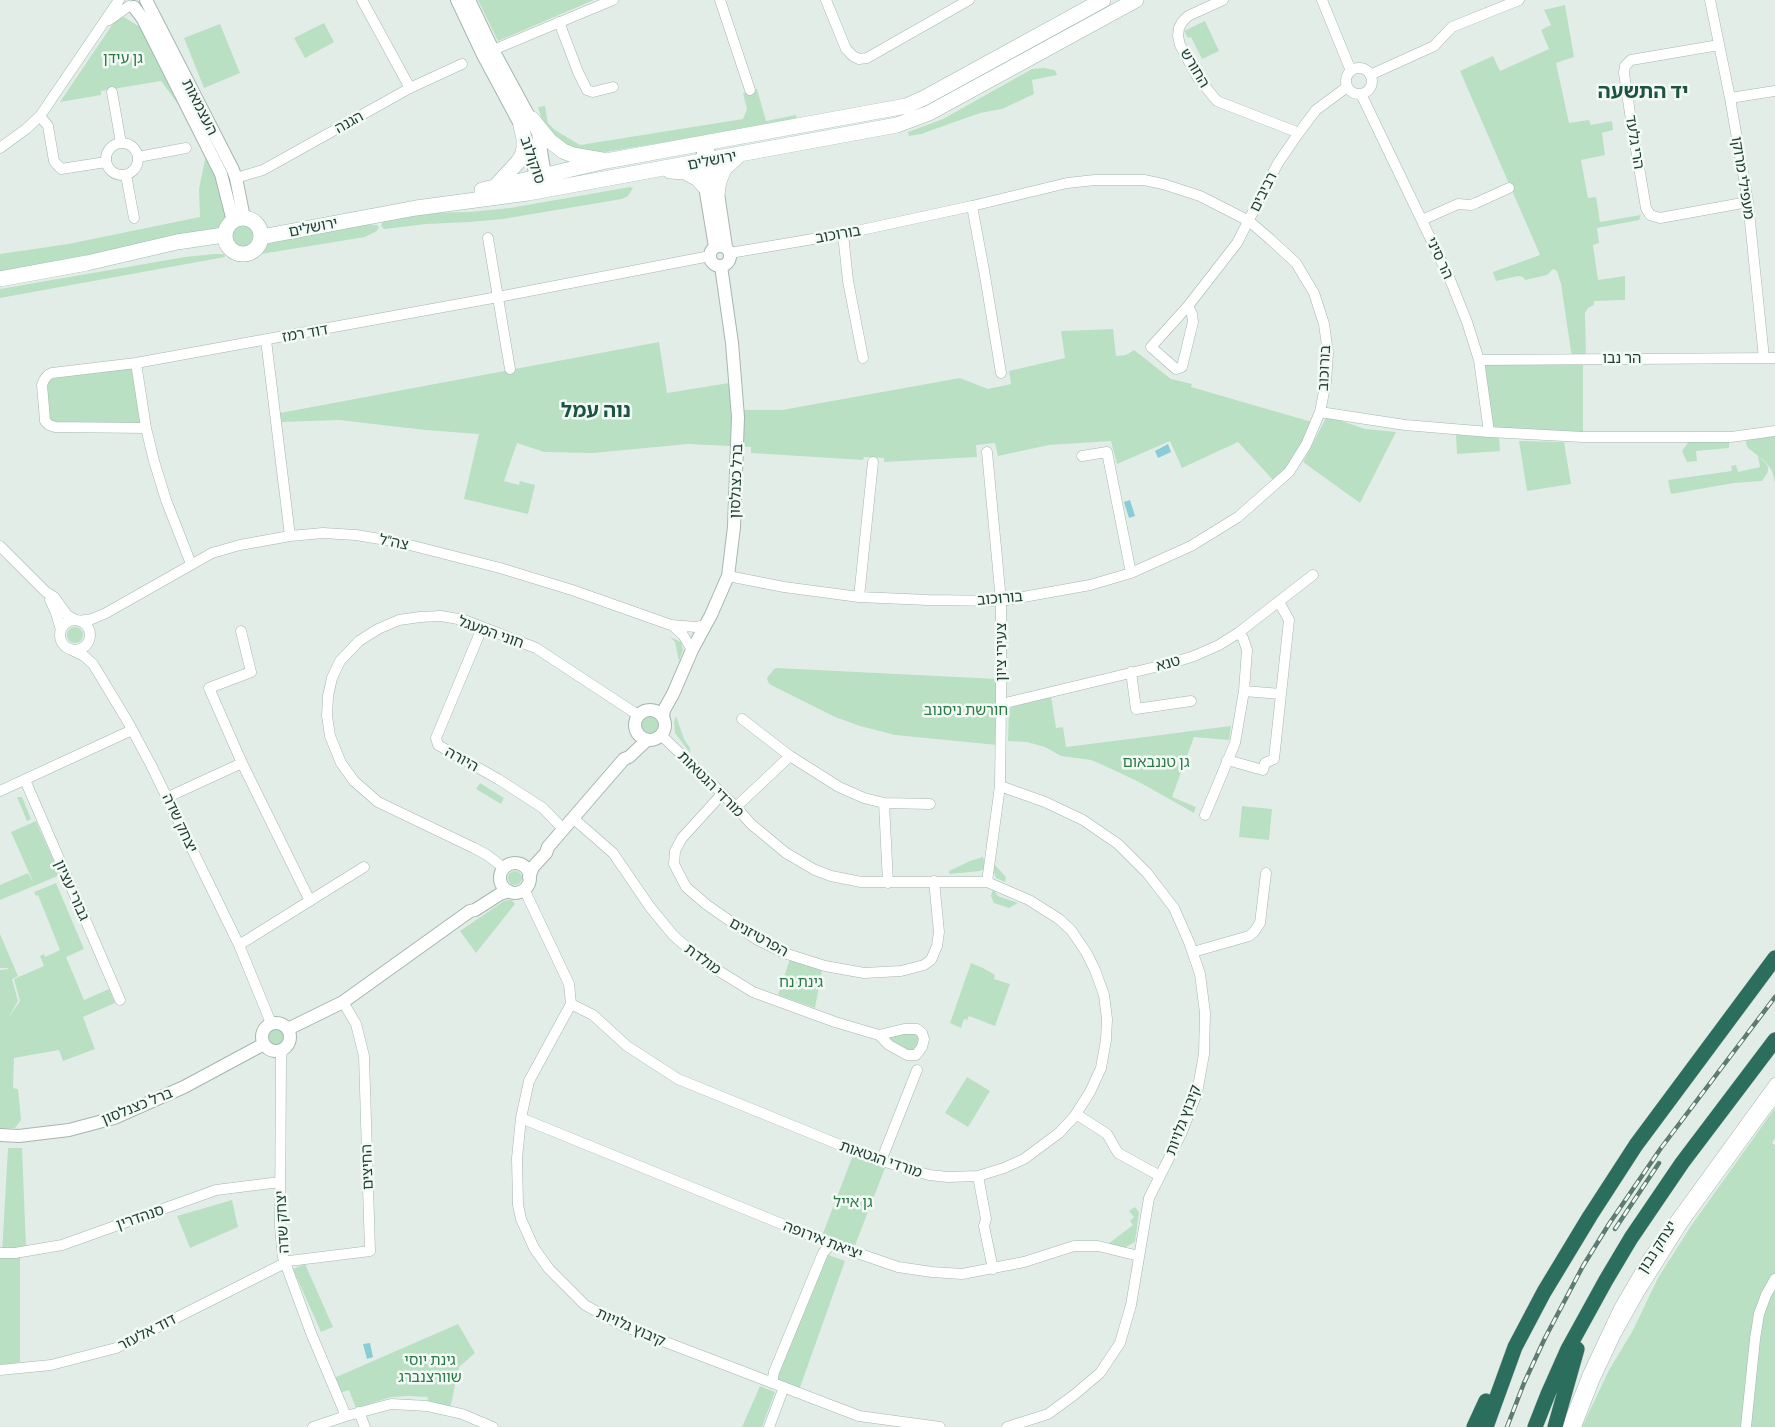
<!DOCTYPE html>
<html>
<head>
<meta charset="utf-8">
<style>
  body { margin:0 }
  canvas { display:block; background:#e3ede8 }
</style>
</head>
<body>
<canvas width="1775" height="1427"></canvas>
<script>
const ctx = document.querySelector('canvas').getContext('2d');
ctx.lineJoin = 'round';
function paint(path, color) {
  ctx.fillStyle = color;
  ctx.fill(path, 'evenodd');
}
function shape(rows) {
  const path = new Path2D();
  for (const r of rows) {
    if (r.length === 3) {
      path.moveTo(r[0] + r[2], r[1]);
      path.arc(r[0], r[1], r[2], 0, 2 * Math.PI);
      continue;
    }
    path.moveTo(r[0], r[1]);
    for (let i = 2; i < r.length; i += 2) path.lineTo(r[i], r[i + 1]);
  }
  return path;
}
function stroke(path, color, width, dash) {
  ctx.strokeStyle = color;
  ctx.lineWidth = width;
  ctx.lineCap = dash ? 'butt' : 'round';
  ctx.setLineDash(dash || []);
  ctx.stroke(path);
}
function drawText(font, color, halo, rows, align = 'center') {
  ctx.font = font + ' Barlow,"Noto Sans Hebrew",sans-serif';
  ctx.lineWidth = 5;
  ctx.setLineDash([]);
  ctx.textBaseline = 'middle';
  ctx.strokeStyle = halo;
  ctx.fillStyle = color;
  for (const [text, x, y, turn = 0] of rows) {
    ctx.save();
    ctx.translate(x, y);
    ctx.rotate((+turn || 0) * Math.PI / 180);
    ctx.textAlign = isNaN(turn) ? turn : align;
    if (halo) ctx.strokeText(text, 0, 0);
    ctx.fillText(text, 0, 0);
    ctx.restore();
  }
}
const green = shape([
  [478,0,594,0,498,41],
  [1565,5,1574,57,1556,63,1569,123,1589,120,1591,125,1612,121,1613,130,1602,133,1605,155,1581,160,1588,198,1596,197,1600,222,1641,215,1639,220,1597,228,1599,243,1593,245,1598,280,1625,276,1625,300,1594,301,1594,305,1588,308,1585,313,1586,359,1583,363,1583,437,1489,432,1479,360,1572,358,1561,284,1557,271,1553,269,1547,275,1525,280,1523,277,1518,276,1496,281,1493,272,1540,255,1460,71,1493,56,1500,71,1549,49,1541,30,1551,25,1544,10],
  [124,17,140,27,183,111,161,81,101,91,101,95,60,102,116,19],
  [1205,21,1219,51,1202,59,1191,37,1188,38,1184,31],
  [324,23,334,42,305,58,294,38],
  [220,24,240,73,204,88,184,38],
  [1044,68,1055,70,1057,75,1032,80,1034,94,1002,109,980,113,921,134,909,136,908,132,943,119,1032,69],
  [757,89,766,121,796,115,797,120,606,152,583,151,571,148,550,132,542,120,538,107,545,106,548,123,555,130,580,145,743,119,747,109,743,93],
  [206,154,216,176,225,214,226,223,224,228,45,264,0,272,0,254,68,244,200,217,199,189],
  [630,187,633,188,628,196,622,199,503,219,470,222,426,224,384,229,381,226,383,220,425,213,469,212,510,208],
  [243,236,12],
  [364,224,377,225,379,227,377,231,365,237,261,254,260,252,264,245,270,242],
  [214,254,224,254,225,257,0,298,0,289,185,257],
  [1113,329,1116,356,1126,355,1134,350,1171,379,1192,384,1191,387,1312,422,1301,448,1287,470,1274,481,1238,442,1182,468,1170,441,1117,464,1111,441,1049,445,998,456,995,443,976,445,977,457,884,462,884,458,864,457,863,460,751,453,751,447,688,444,593,453,544,452,517,443,504,481,519,485,520,481,535,485,528,514,464,499,479,434,425,430,339,420,281,422,280,413,659,342,667,393,729,383,731,410,782,410,960,378,988,389,1011,384,1009,371,1065,358,1061,331],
  [134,368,143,425,55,425,48,419,47,382,49,378],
  [1327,416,1365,429,1396,432,1360,503,1303,462],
  [1456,435,1499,436,1500,451,1457,454],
  [1775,435,1775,482,1772,471,1766,462,1748,448,1746,444,1747,437],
  [1519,441,1564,442,1571,484,1527,491],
  [1689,441,1729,441,1729,448,1696,451,1697,461,1687,462,1682,451],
  [1758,456,1766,463,1768,467,1768,472,1762,481,1734,483,1671,494,1668,480,1732,471,1731,466,1736,465,1738,472,1760,467],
  [75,635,8],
  [670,637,681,642,683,650,679,661,675,642],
  [777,668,998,679,997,745,895,735,860,726,835,717,771,685,768,682,767,678,774,669],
  [1051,696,1056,728,1063,727,1066,747,1231,726,1229,740,1194,737,1172,797,1196,807,1194,813,1139,782,1103,765,1091,760,1061,756,1045,747,1027,742,1008,741,1009,708],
  [676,716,684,739,690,748,690,753,675,733,674,722],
  [650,725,9],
  [480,783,504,798,501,804,476,789],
  [17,797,22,797,31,819,27,821],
  [1242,806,1272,809,1269,840,1239,837],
  [36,821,60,875,0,900,0,885,28,873,34,884,11,832],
  [983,857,985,865,984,869,980,871,950,874,949,873,949,871,970,861],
  [994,864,1006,877,1005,882,996,878,994,872],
  [515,878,7],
  [56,883,84,949,66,957,84,1000,109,989,115,1003,83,1017,95,1049,63,1061,59,1050,14,1058,13,1088,18,1089,21,1120,15,1128,0,1128,0,970,8,969,8,968,0,968,0,934,18,976,12,979,18,1001,8,1018,20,1001,14,979,44,966,40,956,44,954,45,957,60,950,38,895,36,896,34,892],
  [993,889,998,896,1018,903,1009,908,994,903,991,896],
  [509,900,512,900,515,904,476,953,460,931,504,901],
  [790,959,822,970,815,1008,778,995],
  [971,963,983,968,995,975,994,979,1010,984,995,1026,969,1016,967,1020,964,1019,961,1028,950,1023],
  [277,1037,8],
  [922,1033,916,1055,879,1035],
  [967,1077,990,1091,968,1127,945,1113],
  [1775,1108,1775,1138,1772,1143,1775,1145,1775,1427,1582,1427,1609,1370,1632,1332,1658,1278,1691,1226],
  [8,1148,22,1148,26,1248,20,1250,20,1362,6,1365,0,1364,0,1253,2,1253],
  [853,1155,885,1168,854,1248,822,1236],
  [232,1200,238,1227,190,1248,177,1216],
  [1135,1207,1139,1212,1135,1242,1124,1248,1108,1244,1133,1225,1130,1221,1134,1217,1129,1211],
  [823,1253,845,1261,798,1393,772,1383],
  [305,1264,333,1327,321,1332,293,1269],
  [458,1324,475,1353,459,1367,450,1409,427,1404,428,1397,409,1396,391,1397,356,1408,349,1390,340,1393,334,1378],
  [760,1386,775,1392,762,1427,742,1427]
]);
const water = shape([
  [1168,444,1171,452,1158,458,1155,451],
  [1130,500,1135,516,1129,518,1124,502],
  [370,1343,373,1357,367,1359,363,1344]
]);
const minor = shape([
  [362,0,410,88],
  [720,0,750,90],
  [826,0,846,49,853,56,859,59,867,58,969,0],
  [1223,0,1188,16,1182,22,1179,28,1178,36,1180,45,1198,78,1217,101,1294,131,1298,134],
  [1322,0,1351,71],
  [1710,0,1730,98,1748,202,1764,358],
  [109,20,129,6],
  [559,22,578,72,587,90,593,92,613,87],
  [1719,45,1631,60,1625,66,1624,73,1631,120,1646,208,1650,215,1660,218,1748,202],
  [493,50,613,0],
  [1359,81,13],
  [1370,75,1434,46,1452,27,1519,0],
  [112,92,121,143],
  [1361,94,1449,277,1467,322,1479,360,1489,432],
  [1730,98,1775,91],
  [40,116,48,126,54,161,61,169,106,162],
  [122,159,16],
  [0,148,26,129,40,116,119,0],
  [138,157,186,148],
  [126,175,134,218],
  [236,178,263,170,410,88,462,64],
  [972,206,985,276,1001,373],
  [1422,220,1458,204,1471,205,1476,203,1509,188],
  [843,234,848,281,863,358],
  [488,238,510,369],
  [1188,306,1151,347,1176,369,1182,367,1193,322,1192,314,1188,306,1237,243,1278,163,1298,134,1316,110,1347,87],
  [266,340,290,536],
  [1479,360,1775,358],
  [136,363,146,428,154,461,166,500,191,564],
  [1320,412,1405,425,1489,432,1583,437,1731,437,1775,431],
  [146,428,55,427,49,425,45,421,44,408,42,385,44,380,48,375,52,373,136,363,498,297,710,256],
  [1082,456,1107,452,1131,573],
  [0,546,46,592,54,597,67,615,76,620],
  [728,576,784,587,859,597,928,600,1001,601,1090,585,1131,573,1191,546,1238,517,1289,472,1306,445,1320,412,1326,382,1328,353,1324,324,1314,293,1296,263,1270,239,1249,221,1200,196,1163,184,1144,180,1095,180,1067,183,972,206,843,234,730,253],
  [859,597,873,462],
  [50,600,56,613,61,630],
  [75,635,15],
  [79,621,92,619,106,613,212,553,240,545,290,536,323,533,356,535,398,542,500,568,572,590,671,625,696,627,706,625],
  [672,625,683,635,692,650],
  [482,628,436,738,438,745,498,779,543,808,564,830],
  [241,631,251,672,209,688,242,763,310,901],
  [72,650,84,656,93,664,128,722,151,765,239,945,271,1023],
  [1131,672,1136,709,1191,701],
  [1244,691,1281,694],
  [1001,704,1172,663,1194,656,1219,645,1238,633,1313,575],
  [742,719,790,756,839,787,864,798,884,803,930,804],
  [1227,760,1263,770,1265,763,1274,759,1289,620,1279,602],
  [25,780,120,1000],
  [1000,786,1045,802,1083,820,1118,844,1147,873,1174,908,1189,942,1200,974,1205,1013,1204,1054,1197,1093,1182,1132,1149,1198,1131,1305,1120,1343,1100,1373,1074,1395,1048,1414,1007,1427],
  [0,791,132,730],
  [722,794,682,838,675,851,674,864,686,887,707,905,756,939,784,953,825,966,864,973,901,971,924,965,931,960,937,946,939,932,934,881],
  [168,797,242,763],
  [884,803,888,883],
  [736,807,790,756],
  [1205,815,1235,743,1238,726,1244,691,1247,650,1243,638,1238,633],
  [574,819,613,853,650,907,673,935,701,960,753,992,835,1022,879,1035,889,1045,907,1055,916,1055,922,1047,924,1039,922,1033,917,1029,904,1029,879,1035],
  [504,868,487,855,474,848,378,802,354,781,341,763,330,736,327,716,328,696,332,678,340,661,359,641,378,629,399,620,420,617,441,616,464,620,536,648,638,715],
  [987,882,1000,786,1001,704,1001,601,987,452],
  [524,889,569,984,571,1004],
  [239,945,364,867],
  [1193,952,1249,936,1254,932,1260,923,1266,873],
  [571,1004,593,1015,627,1046,678,1079,872,1158,929,1175,948,1177,978,1176,1004,1168,1024,1159,1059,1133,1074,1117,1090,1092,1101,1068,1106,1040,1107,1019,1104,995,1095,970,1086,952,1071,930,1059,919,1029,900,987,882,861,882,831,876,815,870,786,853,751,824,736,807,661,735],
  [571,1004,529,1081,521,1118,517,1158,518,1205,521,1219,534,1248,549,1269,585,1305,621,1325,859,1416,940,1427],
  [286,1047,282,1052,281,1057,280,1227,283,1257,311,1333,346,1416],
  [1076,1114,1107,1134,1118,1153,1160,1176],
  [521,1118,831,1244,898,1267,932,1272,962,1274,1024,1262,1074,1246,1098,1246,1139,1256],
  [881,1161,917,1070],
  [978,1176,986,1219,984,1226,993,1269],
  [0,1253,15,1253,62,1245,216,1190,280,1182],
  [0,1370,51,1365,116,1348,289,1261,370,1251,364,1056,356,1024,343,1002],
  [772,1383,774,1372,823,1253,831,1244],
  [359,1412,365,1427],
  [313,1427,346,1416,391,1404,427,1406,462,1414,493,1427],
  [769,1427,784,1387],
  [1567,1427,1588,1374,1618,1310,1648,1258,1775,1083],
  [1576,1427,1594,1381,1616,1334,1639,1293,1683,1223,1775,1097],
  [1746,1427,1755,1339,1759,1314,1766,1295,1775,1279]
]);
const tertiary = shape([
  [146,0,233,170,236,178,244,218],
  [457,0,483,55,521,126,531,152,536,178,541,186],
  [469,0,493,50,538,133,545,175,544,185],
  [134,7,143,19,221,174,233,221],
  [704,144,713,160,726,247],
  [703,153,701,162,715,247],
  [720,256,10],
  [650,725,15],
  [663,717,664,710,673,694,692,650,711,615,728,576,734,527,738,417,732,343,721,266],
  [515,878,15],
  [529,877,533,867,546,853,548,847,624,759,629,757,646,741,650,740],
  [276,1037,14],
  [288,1029,343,1002,470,911,475,910,500,894,509,891],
  [0,1135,19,1136,69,1130,114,1118,184,1087,264,1044]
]);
const secondary = shape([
  [532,119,550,141,563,151,573,155,602,160],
  [670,171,685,172,698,179,705,187],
  [494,188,518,162,522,156,524,148,524,139,521,126],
  [482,190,606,161,906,106,924,98,1103,0],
  [717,194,719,181,724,169,738,156],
  [243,236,18],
  [261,237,416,208,528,193,897,125,929,113,1136,0],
  [0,279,87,263,177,242,224,235]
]);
const motorway = shape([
  [1474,1427,1486,1401],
  [1486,1427,1515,1347,1544,1292,1590,1216,1636,1145,1775,958],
  [1535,1427,1548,1394,1568,1349,1606,1280,1631,1238,1682,1163,1775,1040],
  [1555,1427,1577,1349]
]);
const rail = shape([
  [1615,1229,1659,1163],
  [1507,1427,1524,1383,1545,1338,1583,1266,1609,1224,1661,1148,1775,997]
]);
const parkNames = [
  ["גן עידן",123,58],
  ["חורשת ניסנוב",966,710],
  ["גן טננבאום",1156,762],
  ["גינת נח",801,982],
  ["גן אייל",853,1202],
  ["גינת יוסי",430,1360],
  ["שוורצנברג",430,1377]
];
const streetNames = [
  ["החורש",1195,68,59],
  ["העצמאות",200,107,63],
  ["הגנה",349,122,-29],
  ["הרי גלעד",1635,142,81],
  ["סוקולוב",533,160,71],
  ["ירושלים",712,160,-11],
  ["מעפילי מרוקו",1743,178,81],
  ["רביבים",1263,192,-63],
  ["ירושלים",313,227,-11],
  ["בורוכוב",838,234,-10],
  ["הר סיני",1440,258,65],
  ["דוד רמז",305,333,-10],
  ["הר נבו",1622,358],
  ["בורוכוב",1324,368,-87],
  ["ברל כצנלסון",736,481,-88],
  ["צה\"ל",394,542,11],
  ["בורוכוב",1000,598,-5],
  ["חוני המעגל",491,632,20],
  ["צעירי ציון",1001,652,-90],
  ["טנא",1168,663,-15],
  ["היורה",462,759,29],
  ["מורדי הגטאות",711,784,45],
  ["יצחק שדה",180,823,65],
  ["גבורי עציון",72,890,66],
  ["הפרטיזנים",759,937,29],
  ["מולדת",703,959,36],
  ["ברל כצנלסון",137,1106,-22],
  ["קיבוץ גלויות",1183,1120,-69],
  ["מורדי הגטאות",881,1159,19],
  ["החיצים",367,1167,-92],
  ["סנהדרין",140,1217,-19],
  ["יצחק שדה",282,1222,-93],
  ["יציאת אירופה",823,1240,21],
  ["יצחק נבון",1657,1247,-57],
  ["קיבוץ גלויות",631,1327,24],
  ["דוד אלעזר",147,1332,-27]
];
const districtNames = [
  ["יד התשעה",1643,91],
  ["נוה עמל",596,410]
];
paint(green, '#bae0c3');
paint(water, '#88ccd5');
stroke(minor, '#a5b6af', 11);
stroke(tertiary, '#a5b6af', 14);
stroke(secondary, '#a0bab0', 16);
stroke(motorway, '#c1cac7', 16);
stroke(minor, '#fff', 10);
stroke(tertiary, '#fff', 12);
stroke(secondary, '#fff', 15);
stroke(motorway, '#2b6e5d', 15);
stroke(rail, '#5c7b71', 4.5);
stroke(rail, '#f3faf6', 2.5, [8]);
drawText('15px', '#297945', '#f3faf6', parkNames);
drawText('15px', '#214036', '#f3faf6', streetNames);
drawText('bold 20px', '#1c5343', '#f3faf6', districtNames);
</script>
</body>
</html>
